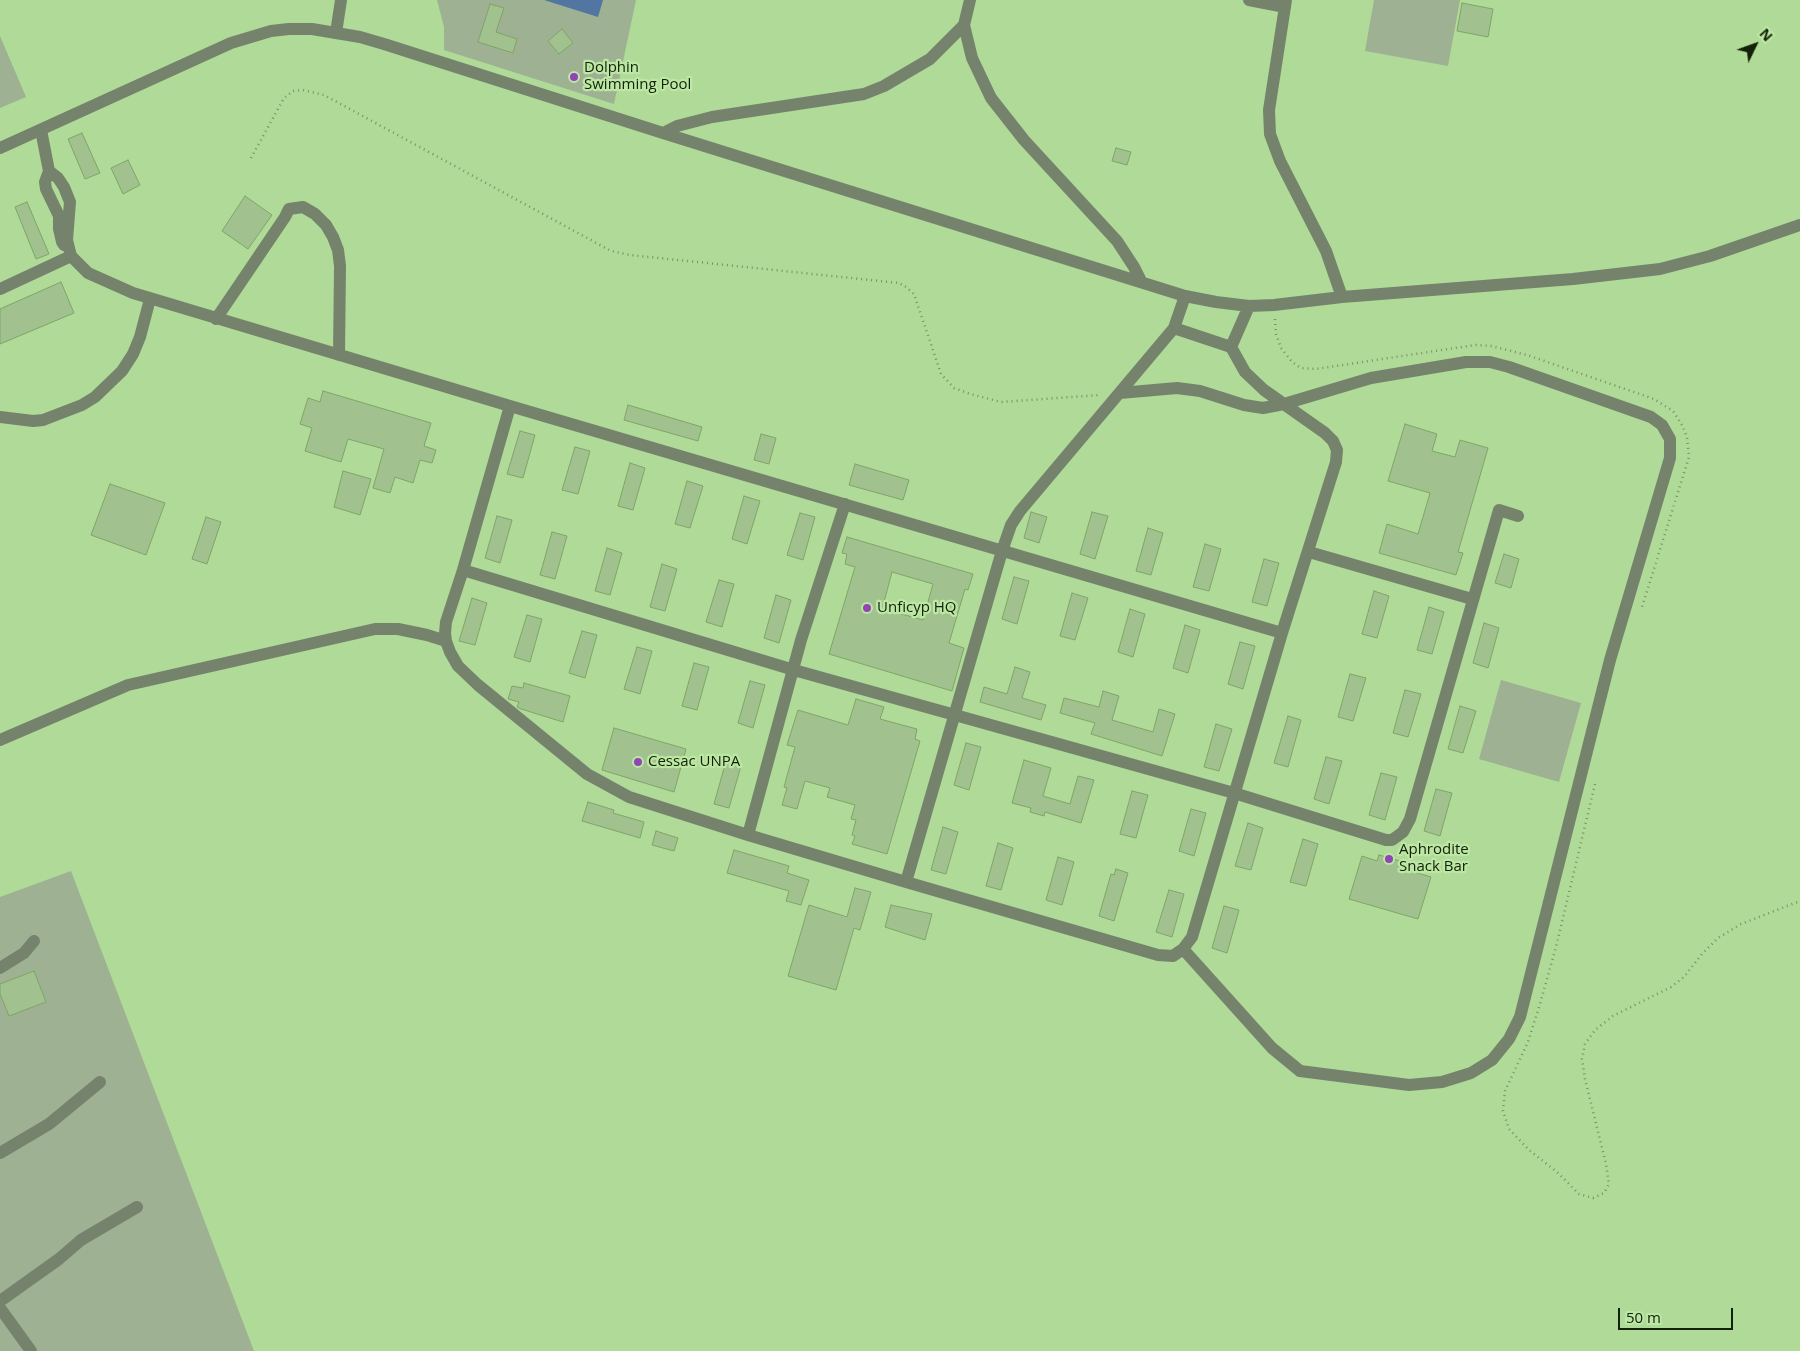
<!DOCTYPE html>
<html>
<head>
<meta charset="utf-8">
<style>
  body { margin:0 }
  #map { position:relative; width:1800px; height:1351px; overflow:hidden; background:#b0da98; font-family:"Open Sans",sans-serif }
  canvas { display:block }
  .north { position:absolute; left:1730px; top:20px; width:50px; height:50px; -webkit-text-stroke:4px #bde7a4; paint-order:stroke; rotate:48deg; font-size:14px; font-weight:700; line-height:20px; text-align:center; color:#122107 }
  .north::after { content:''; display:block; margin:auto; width:18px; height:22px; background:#122107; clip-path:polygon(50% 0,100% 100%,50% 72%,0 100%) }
  .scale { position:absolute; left:1618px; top:1308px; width:115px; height:22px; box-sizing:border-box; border:2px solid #122107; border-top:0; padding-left:6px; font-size:15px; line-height:18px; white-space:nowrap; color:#122107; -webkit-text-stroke:4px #bde7a4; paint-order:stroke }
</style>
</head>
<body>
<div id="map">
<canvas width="1800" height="1351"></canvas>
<div class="north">N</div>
<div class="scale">50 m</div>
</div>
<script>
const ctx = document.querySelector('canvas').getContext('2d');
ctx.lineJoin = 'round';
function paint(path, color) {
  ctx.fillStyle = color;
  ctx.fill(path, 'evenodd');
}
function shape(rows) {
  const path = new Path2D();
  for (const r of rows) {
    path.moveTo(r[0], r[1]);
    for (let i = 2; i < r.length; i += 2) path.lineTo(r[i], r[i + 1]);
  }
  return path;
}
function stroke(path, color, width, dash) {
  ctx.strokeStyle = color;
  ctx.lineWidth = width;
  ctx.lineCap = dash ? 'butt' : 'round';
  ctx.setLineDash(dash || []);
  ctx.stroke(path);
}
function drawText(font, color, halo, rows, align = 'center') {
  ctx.font = font + ' "Open Sans",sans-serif';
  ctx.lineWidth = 4.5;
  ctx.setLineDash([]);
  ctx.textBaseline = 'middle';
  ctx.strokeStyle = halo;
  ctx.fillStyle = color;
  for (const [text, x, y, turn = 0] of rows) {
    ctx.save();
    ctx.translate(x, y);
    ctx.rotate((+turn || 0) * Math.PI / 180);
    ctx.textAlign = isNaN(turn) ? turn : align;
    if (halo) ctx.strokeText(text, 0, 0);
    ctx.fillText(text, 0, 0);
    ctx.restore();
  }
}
const green = shape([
  [437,0,636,0,614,104,444,50,444,27],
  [1374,0,1460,0,1448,66,1365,51],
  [0,36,26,97,0,108],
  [1501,680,1581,703,1559,782,1479,759],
  [71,871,254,1351,0,1351,0,897]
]);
const water = shape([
  [544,0,603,0,598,17]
]);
const building = shape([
  [1462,3,1493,9,1488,37,1457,31,1462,3],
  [490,4,504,8,496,32,517,39,513,53,478,42,490,4],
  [562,29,573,43,559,54,548,41,562,29],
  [82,133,100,173,85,179,68,139,82,133],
  [1116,148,1131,152,1127,165,1112,161,1116,148],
  [128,160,140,185,123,194,111,168,128,160],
  [245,196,272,215,248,249,222,231,245,196],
  [27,202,49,254,36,259,15,207,27,202],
  [61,282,74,313,0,344,0,309,61,282],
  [323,391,431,423,424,446,436,450,432,463,420,460,413,483,395,477,390,493,373,488,384,449,348,439,341,462,305,451,312,428,300,424,308,398,320,402,323,391],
  [628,405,702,427,698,441,624,420,628,405],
  [1405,424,1437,434,1432,451,1455,457,1460,440,1488,448,1458,552,1463,553,1456,575,1379,553,1387,524,1418,534,1430,493,1388,481,1405,424],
  [520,431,535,435,523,478,507,474,520,431],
  [761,434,776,438,769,464,754,460,761,434],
  [575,447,590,451,578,494,562,490,575,447],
  [630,463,645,468,633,510,618,506,630,463],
  [855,464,909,480,903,500,849,485,855,464],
  [343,471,371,479,360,515,334,507,343,471],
  [687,481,703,486,690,528,675,524,687,481],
  [110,484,165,503,146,555,91,535,110,484],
  [744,496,760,501,747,544,732,539,744,496],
  [1031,512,1047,517,1039,543,1024,538,1031,512],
  [1092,512,1108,516,1095,559,1080,554,1092,512],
  [800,513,815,517,803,560,787,555,800,513],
  [497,516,512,520,500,563,485,558,497,516],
  [206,517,221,522,207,564,192,559,206,517],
  [1148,528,1163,533,1151,575,1136,571,1148,528],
  [552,532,567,536,555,579,540,575,552,532],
  [847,537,973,574,968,590,965,589,949,643,964,648,952,691,829,654,855,567,845,564,847,554,842,553,847,537],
  [892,572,933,584,923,620,891,611,892,605,884,602,892,572],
  [1205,544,1221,549,1209,591,1193,587,1205,544],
  [607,548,622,553,610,595,595,591,607,548],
  [1504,554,1519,559,1511,588,1495,583,1504,554],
  [1264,559,1279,563,1267,606,1252,602,1264,559],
  [662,564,677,569,665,611,650,607,662,564],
  [1014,577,1029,581,1017,624,1002,619,1014,577],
  [719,580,734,584,722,627,706,622,719,580],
  [1374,591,1389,596,1377,638,1362,634,1374,591],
  [1072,593,1088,598,1075,640,1060,636,1072,593],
  [776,595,791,600,779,643,764,638,776,595],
  [472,598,487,603,475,645,459,641,472,598],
  [1429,607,1444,612,1432,654,1417,650,1429,607],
  [1130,609,1145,614,1133,657,1118,652,1130,609],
  [527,615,542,619,530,662,514,657,527,615],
  [1484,623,1499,628,1488,668,1473,663,1484,623],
  [1185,625,1200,630,1188,673,1173,668,1185,625],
  [582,631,597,635,585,678,569,673,582,631],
  [1240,642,1255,646,1243,689,1228,684,1240,642],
  [637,647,652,651,640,694,624,689,637,647],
  [694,663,709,667,697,710,682,706,694,663],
  [1015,667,1030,672,1022,698,1046,705,1041,720,980,702,984,687,1007,694,1015,667],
  [1350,674,1366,678,1353,721,1338,717,1350,674],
  [750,681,765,685,753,728,738,723,750,681],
  [524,683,570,696,563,722,521,709,517,707,519,702,508,699,512,686,523,688,524,683],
  [1405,690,1421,694,1408,737,1393,733,1405,690],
  [1103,691,1119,696,1112,720,1153,732,1159,709,1175,714,1162,756,1091,734,1095,723,1060,713,1064,698,1099,707,1103,691],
  [856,699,884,707,880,719,917,729,915,739,920,741,887,854,852,844,855,836,852,835,856,820,851,819,855,805,827,797,830,788,805,781,797,809,782,805,787,788,784,787,795,747,787,745,798,710,848,725,856,699],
  [1460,706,1476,711,1463,753,1448,749,1460,706],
  [1288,716,1301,720,1288,767,1274,763,1288,716],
  [1216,724,1232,729,1219,771,1204,767,1216,724],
  [614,728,686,749,674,792,602,770,614,728],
  [966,743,981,747,969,790,954,785,966,743],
  [1326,757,1342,761,1329,804,1314,799,1326,757],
  [1024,760,1051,768,1043,796,1070,804,1078,776,1094,780,1081,823,1045,812,1044,816,1030,812,1031,808,1012,803,1024,760],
  [726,761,741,766,729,808,714,804,726,761],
  [1381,773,1397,777,1385,820,1369,815,1381,773],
  [1436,789,1452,793,1440,836,1424,831,1436,789],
  [1132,791,1148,795,1136,838,1120,834,1132,791],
  [588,802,614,810,613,813,644,822,640,838,582,821,588,802],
  [1191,809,1206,813,1194,856,1179,851,1191,809],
  [1248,823,1263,828,1251,870,1235,866,1248,823],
  [943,827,958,832,946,874,931,870,943,827],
  [656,831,678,838,674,851,652,845,656,831],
  [1303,839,1318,844,1306,886,1290,882,1303,839],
  [998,843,1013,848,1001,890,986,886,998,843],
  [734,850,789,866,787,873,809,880,801,905,786,901,789,891,727,873,734,850],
  [1379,855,1400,861,1398,867,1431,877,1418,919,1349,899,1362,856,1377,861,1379,855],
  [1058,857,1074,862,1062,905,1046,900,1058,857],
  [1116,869,1128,873,1114,921,1099,916,1111,874,1114,875,1116,869],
  [855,888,871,892,860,930,854,928,836,990,788,976,809,905,847,917,855,888],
  [1169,890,1184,894,1172,937,1156,932,1169,890],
  [891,905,932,914,925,940,885,927,891,905],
  [1224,906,1239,910,1227,953,1212,948,1224,906],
  [34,971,46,1002,9,1016,0,994,0,984,34,971]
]);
const path = shape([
  [251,158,284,98,293,91,303,90,324,95,611,251,630,255,899,283,906,287,914,294,941,374,954,388,970,394,1001,402,1100,395],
  [1275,319,1276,334,1281,348,1292,362,1301,368,1316,369,1475,345,1492,346,1530,356,1654,399,1673,411,1682,425,1687,437,1689,457,1642,607],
  [1595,784,1556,947,1540,1004,1528,1042,1505,1091,1503,1111,1509,1129,1529,1150,1557,1172,1579,1194,1593,1198,1604,1193,1609,1184,1606,1164,1585,1079,1582,1059,1585,1044,1595,1030,1613,1016,1671,987,1684,977,1702,954,1718,938,1741,924,1800,901]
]);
const minor = shape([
  [970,0,964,25,972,58,991,98,1024,140,1117,241,1134,267,1141,281],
  [1249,0,1285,7],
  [1286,0,1269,110,1270,134,1280,161,1326,251,1342,297],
  [336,33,341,0],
  [41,130,49,171,45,182,46,189,59,216,59,229,62,242,64,245],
  [663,133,677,126,712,117,864,94,884,86,930,59,964,25],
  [0,148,231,43,271,31,289,29,312,29,360,37,384,44,663,133,1185,296,1216,302,1249,306,1274,305,1342,297,1573,279,1660,269,1710,256,1800,225],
  [49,171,58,178,64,187,70,202,67,240,71,256,88,273,133,293,510,406,1282,633],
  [0,289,71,256],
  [1185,296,1174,328,1231,347,1249,306],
  [216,319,285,217,289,209,303,207,315,214,326,225,333,237,338,250,340,266,339,355],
  [1120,393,1177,388,1200,391,1244,405,1263,408,1284,404,1371,378,1466,362,1490,362,1509,367,1651,417,1662,425,1670,439,1670,458,1610,660,1520,1017,1509,1039,1492,1060,1471,1073,1442,1082,1409,1085,1300,1071,1272,1048,1183,949],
  [510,406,463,570,446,622,445,633,446,641,450,652,458,666,478,685,587,774,629,797,748,835,906,882,1158,955,1173,956,1183,949,1192,937,1282,633,1336,462,1337,450,1333,441,1325,433,1264,390,1245,372,1231,347],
  [0,417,33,421,43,420,82,405,95,397,122,371,133,354,140,337,150,299],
  [1309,552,1472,599],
  [463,570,794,670,1234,793,1386,840,1392,840,1403,832,1410,819,1499,510,1518,516],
  [0,740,128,685,375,629,398,629,427,635,446,641],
  [748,835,801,640,845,504],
  [906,882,1002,551,1011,525,1020,511,1174,328],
  [0,968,24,953,34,941],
  [0,1153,49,1124,100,1082],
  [0,1301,59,1259,81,1240,137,1207],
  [0,1308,31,1351]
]);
const markers = [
  [574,77,5,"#9244b4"],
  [867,608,5,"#9244b4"],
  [638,762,5,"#9244b4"],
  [1389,859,5,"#9244b4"]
];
const poiNames = [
  ["Dolphin",584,68],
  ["Swimming Pool",584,85],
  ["Unficyp HQ",877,608],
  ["Cessac UNPA",648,762],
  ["Aphrodite",1399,850],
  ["Snack Bar",1399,867]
];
paint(green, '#9eb192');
paint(water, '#5275a1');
paint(building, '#a1c28e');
stroke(building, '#7ea566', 1);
stroke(path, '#749461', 2.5, [1, 4]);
stroke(minor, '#75836d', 12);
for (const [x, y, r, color] of markers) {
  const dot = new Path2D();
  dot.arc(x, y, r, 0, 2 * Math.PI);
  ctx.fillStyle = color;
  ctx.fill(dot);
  stroke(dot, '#bde7a4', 2);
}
drawText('15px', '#122107', '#bde7a4', poiNames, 'left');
</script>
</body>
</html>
